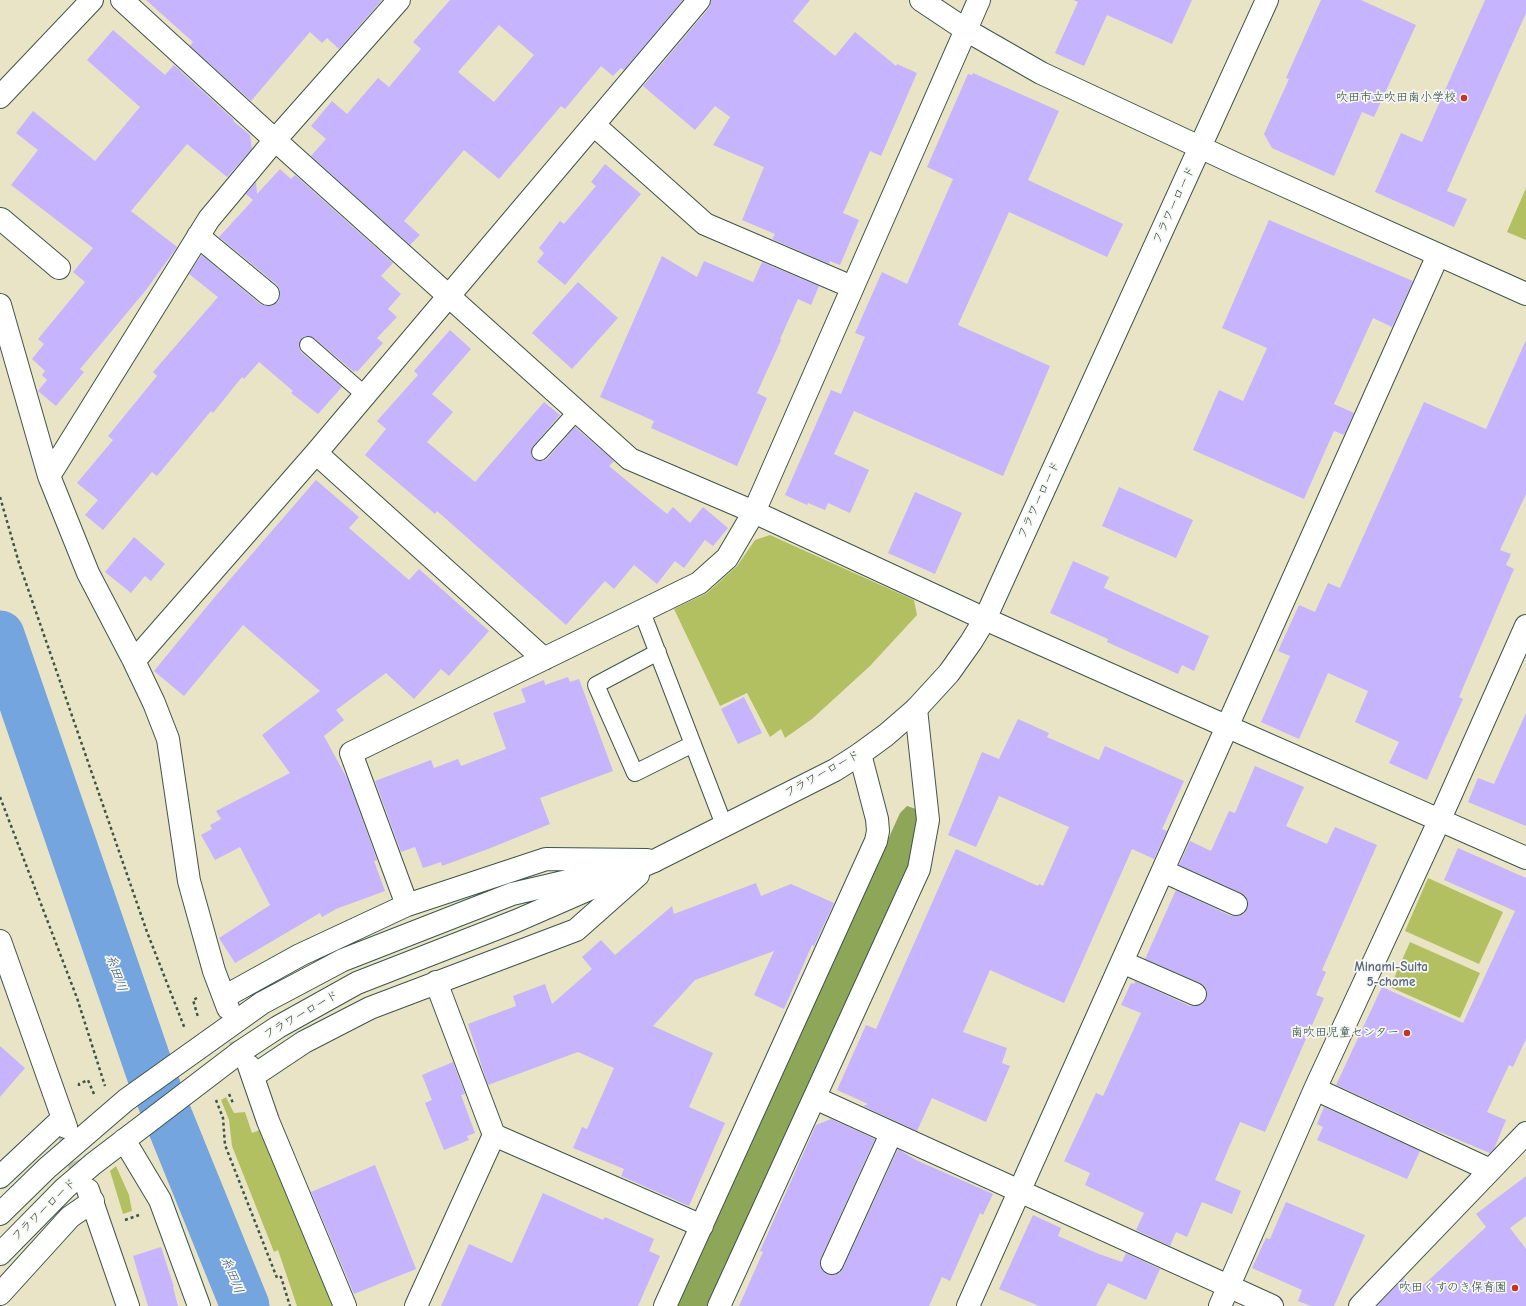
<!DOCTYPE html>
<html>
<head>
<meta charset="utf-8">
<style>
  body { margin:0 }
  canvas { display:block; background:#e9e4c5 }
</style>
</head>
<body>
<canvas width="1526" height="1306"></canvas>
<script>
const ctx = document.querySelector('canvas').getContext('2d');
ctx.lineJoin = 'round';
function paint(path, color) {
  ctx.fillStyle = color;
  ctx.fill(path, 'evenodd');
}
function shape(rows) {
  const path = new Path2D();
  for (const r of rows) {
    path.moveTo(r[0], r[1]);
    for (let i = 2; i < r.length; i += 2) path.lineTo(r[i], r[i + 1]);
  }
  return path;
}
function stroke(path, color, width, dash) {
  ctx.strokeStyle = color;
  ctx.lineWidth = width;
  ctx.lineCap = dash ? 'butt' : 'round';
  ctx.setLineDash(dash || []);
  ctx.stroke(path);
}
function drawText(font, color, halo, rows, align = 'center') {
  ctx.font = font + ' "Comic Neue","Klee One",sans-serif';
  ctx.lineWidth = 3.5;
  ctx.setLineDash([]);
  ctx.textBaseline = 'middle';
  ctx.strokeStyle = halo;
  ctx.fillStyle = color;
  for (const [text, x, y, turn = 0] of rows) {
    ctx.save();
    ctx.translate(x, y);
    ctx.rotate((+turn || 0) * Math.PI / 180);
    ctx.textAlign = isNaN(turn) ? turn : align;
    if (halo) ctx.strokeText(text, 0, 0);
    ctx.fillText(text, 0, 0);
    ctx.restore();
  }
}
const green = shape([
  [1526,188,1526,240,1507,232],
  [770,535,914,600,917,615,870,666,812,719,785,738,781,729,770,737,747,693,720,706,674,609,707,593,737,566,755,540],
  [1428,878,1503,912,1479,964,1405,931],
  [1410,942,1480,973,1460,1018,1390,987],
  [226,1097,234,1113,245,1112,252,1133,262,1129,336,1306,297,1306,278,1250,274,1252,232,1146,229,1120,221,1100],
  [116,1166,129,1195,132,1211,123,1214,110,1171]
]);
const forest = shape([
  [907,806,916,809,919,816,906,875,710,1306,677,1306,900,813]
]);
const river = shape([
  [0,635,152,1077,245,1306]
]);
const building = shape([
  [146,0,382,0,339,49,327,38,322,43,310,32,251,101,190,46,193,42],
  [450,0,683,0,624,70,621,68,613,76,601,66,565,109,561,106,499,179,464,150,404,221,420,235,410,245,311,156,326,139,311,126,332,101,347,114,378,78,389,87,421,49,413,42],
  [499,25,534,55,494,102,458,72],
  [711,0,810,0,793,21,835,56,855,32,896,66,897,64,917,73,881,156,870,151,843,213,859,220,840,265,830,261,829,264,772,239,775,234,742,220,764,167,713,145,730,117,715,106,695,130,643,86,709,8],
  [1073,0,1192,0,1172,44,1107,15,1084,66,1055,53,1078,2],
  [1321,0,1361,0,1416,25,1374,117,1362,112,1334,176,1272,148,1264,134,1289,79,1286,78],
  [1485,0,1526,0,1526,13,1447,191,1467,199,1454,227,1375,192,1401,133,1422,142],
  [113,30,165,75,174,65,234,120,233,121,250,135,252,149,227,177,187,144,131,211,177,247,146,290,80,369,84,372,56,406,38,391,47,380,42,375,45,371,32,359,44,344,38,339,85,282,73,272,93,248,11,185,38,150,16,133,33,111,95,161,140,107,87,60],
  [973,73,1059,111,1028,180,1123,224,1107,257,1009,212,958,325,1050,366,1003,476,854,411,834,454,869,470,850,513,828,503,825,510,808,503,807,505,785,495,831,390,841,394,865,337,855,333,882,272,907,284,953,179,927,167,968,74,972,75],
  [605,164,641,194,565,285,537,262,544,253,539,248,560,221,564,224,596,186,591,182],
  [280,169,291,179,295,175,393,263,381,276,401,294,388,309,397,317,377,338,383,343,357,372,356,370,354,372,314,338,305,336,301,339,299,348,301,352,342,387,318,414,291,393,293,391,259,362,244,379,242,377,213,413,211,411,157,476,152,472,103,530,85,515,98,500,77,483,113,440,108,436,157,376,153,372,218,297,189,274,200,257,202,255,260,304,266,306,272,306,278,302,280,296,280,290,276,284,219,237,253,200,246,194,256,182,257,194],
  [1269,220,1413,281,1392,327,1373,318,1334,404,1354,413,1344,435,1334,431,1304,499,1193,450,1219,390,1243,401,1267,348,1222,328],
  [662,256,697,277,704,261,753,282,762,262,819,286,811,305,798,299,780,339,781,340,757,393,767,398,737,466,651,428,654,421,600,397],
  [578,282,618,318,572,369,532,333],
  [450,330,471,349,432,394,453,412,427,442,475,482,544,402,560,415,533,446,531,455,534,459,543,461,547,459,575,427,614,461,609,466,667,514,673,507,690,523,703,507,728,528,713,546,705,540,684,568,675,561,657,584,634,565,614,589,605,581,566,625,437,511,435,514,365,455,386,429,377,421,418,375,414,371],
  [1526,340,1526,494,1500,550,1511,554,1506,565,1514,569,1459,697,1463,699,1427,780,1389,763,1399,742,1355,722,1368,691,1328,673,1299,739,1261,722,1290,656,1278,651,1299,605,1315,612,1328,583,1340,588,1424,402,1486,429],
  [316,480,359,517,349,528,409,580,419,569,489,631,449,676,441,669,414,699,386,673,336,710,344,720,324,736,348,780,377,860,374,861,385,891,336,909,322,917,320,913,235,963,219,938,270,905,240,847,215,860,201,835,212,829,210,825,221,819,216,811,290,773,262,735,320,691,243,625,184,696,154,671,213,599],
  [1119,487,1193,520,1176,558,1102,526],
  [915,492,962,513,935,574,888,553],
  [134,537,165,564,151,581,145,576,131,593,105,572],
  [1073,561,1109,577,1104,588,1209,636,1194,671,1182,665,1178,674,1107,642,1108,639,1050,613],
  [568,677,570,682,579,679,613,771,540,798,550,824,488,849,442,866,441,862,423,868,415,847,401,852,375,781,431,760,434,768,458,759,461,766,506,749,493,713,526,702,521,689,544,680,545,685],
  [744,697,762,733,738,744,721,709],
  [1526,713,1526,826,1468,802,1478,778,1494,784],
  [1018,719,1049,733,1047,737,1099,760,1105,746,1184,781,1162,829,1167,831,1154,859,1132,849,1064,1003,990,970,963,1032,1007,1048,1002,1063,1010,1066,986,1122,932,1098,917,1131,863,1106,868,1104,837,1090,866,1025,876,1029,956,849,1038,886,1039,884,1043,886,1069,827,999,796,976,847,948,835,982,752,999,759],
  [1255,766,1304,787,1286,826,1327,844,1335,827,1377,845,1322,970,1326,972,1316,995,1324,998,1265,1132,1240,1122,1215,1180,1241,1191,1232,1214,1202,1202,1187,1237,1176,1232,1170,1246,1136,1230,1144,1213,1085,1185,1090,1173,1064,1161,1096,1093,1103,1096,1141,1013,1121,1005,1131,983,1134,984,1135,981,1190,1006,1196,1006,1202,1004,1206,999,1207,992,1205,986,1200,983,1145,959,1176,890,1231,916,1238,916,1244,914,1247,909,1248,902,1246,896,1241,893,1179,865,1190,841,1211,851,1229,811,1235,813],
  [1458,848,1526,878,1526,1039,1513,1067,1509,1065,1487,1112,1506,1120,1494,1149,1490,1153,1430,1128,1336,1085,1382,987,1463,1023,1515,911,1444,880],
  [756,883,761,896,791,884,834,903,814,946,812,945,784,1009,754,995,774,951,695,980,653,1026,713,1053,689,1107,725,1123,689,1206,621,1176,624,1169,573,1148,582,1127,587,1129,614,1068,578,1052,488,1085,468,1024,516,1006,513,996,545,984,552,1004,592,969,582,957,601,940,615,955,672,906,674,914],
  [0,1046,25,1068,0,1097],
  [453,1062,465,1094,461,1095,475,1133,467,1136,469,1140,444,1150,425,1103,432,1100,422,1075],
  [1324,1107,1420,1151,1407,1179,1317,1140,1323,1127,1317,1124],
  [831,1119,875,1139,821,1258,820,1265,822,1270,826,1274,834,1275,840,1273,843,1268,898,1149,916,1160,993,1194,983,1215,980,1213,950,1281,942,1277,929,1306,739,1306,763,1252,760,1251,816,1125],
  [375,1165,416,1269,354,1294,311,1192],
  [1526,1176,1526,1216,1510,1228,1526,1249,1526,1306,1377,1306,1404,1278,1417,1291,1486,1227,1476,1214],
  [543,1193,603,1220,605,1217,654,1239,649,1251,660,1256,638,1306,441,1306,469,1244,512,1263],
  [1286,1202,1365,1235,1334,1306,1311,1306,1298,1301,1302,1290,1252,1268,1266,1238,1270,1239],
  [1033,1215,1061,1228,1058,1236,1099,1254,1122,1262,1126,1253,1160,1269,1146,1300,1108,1283,1096,1306,1039,1306,999,1289],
  [161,1247,174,1287,173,1287,178,1306,148,1306,133,1256]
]);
const minorTunnel = shape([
  [228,1008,249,1066],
  [67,1129,88,1190]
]);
const path = shape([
  [0,497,19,563,147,932,185,1029],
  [0,797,77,998,105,1086],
  [197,998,193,1000,198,1017],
  [79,1086,79,1084,88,1080,94,1094],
  [229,1094,233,1103],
  [216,1100,223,1118,225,1145,277,1278,281,1277,290,1306],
  [125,1220,139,1215]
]);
const service = shape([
  [308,345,365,395],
  [540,452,577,411],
  [642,612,724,825],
  [658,652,596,685,635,773,693,744]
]);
const minor = shape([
  [122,0,275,140,630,459,754,512,985,619,1228,727,1526,858],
  [0,97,92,0],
  [594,125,705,224,852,287],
  [1,219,59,268],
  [198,236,268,294],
  [0,305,49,476,88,573,134,661,154,703,168,739,189,881,214,971,228,1008],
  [316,453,544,659],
  [49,476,209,219,275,140,399,0],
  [134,661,316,453,699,0],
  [1163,871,1236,904],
  [407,905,351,753,699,583,727,558,754,512,979,0],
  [0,941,66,1127],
  [1122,962,1195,994],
  [224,997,300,955,407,905,546,859,647,860],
  [249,1066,268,1121,345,1306],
  [253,1076,304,1042,370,1008,576,930,638,875],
  [1315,1089,1490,1170],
  [815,1098,1272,1306],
  [494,1135,702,1226],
  [124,1140,160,1200,199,1306],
  [0,1177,63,1118],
  [88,1190,128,1306],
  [0,1214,47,1168,126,1100,262,1003,343,960,512,894,602,873],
  [0,1254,65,1188,93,1164,240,1052,278,1027,357,983,516,921,654,861],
  [832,1263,891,1134],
  [0,1294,70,1217,93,1201],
  [416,1306,494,1135,436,982],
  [665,1306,876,841,878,831,877,819,860,754],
  [719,1306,919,869,928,820,916,709],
  [968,1306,1438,255],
  [1220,1306,1315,1089,1440,819,1526,626],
  [1360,1306,1526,1133]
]);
const tertiary = shape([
  [921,0,966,30,1041,73,1236,164,1526,294],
  [654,861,835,770,860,754,886,735,916,709,949,673,971,642,985,619,1267,0]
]);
const markers = [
  [1464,98,4,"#c8321e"],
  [1407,1033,4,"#c8321e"],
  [1515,1288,4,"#c8321e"]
];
const poiNames = [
  ["吹田市立吹田南小学校",1456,98],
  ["南吹田児童センター",1399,1033],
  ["吹田くすのき保育園",1507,1288]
];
const streetNames = [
  ["フラワーロード",1174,205,-65],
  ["フラワーロード",1039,500,-65],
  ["フラワーロード",822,774,-29],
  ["フラワーロード",301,1015,-30],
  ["フラワーロード",44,1210,-44]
];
const neighbourhoodNames = [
  ["Minami-Suita",1391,967],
  ["5-chome",1391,982]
];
const waterNames = [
  ["糸田川",116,973,71],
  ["糸田川",232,1275,68]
];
paint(green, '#b3c062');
paint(forest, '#8ea658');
stroke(river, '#74a5df', 49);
paint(building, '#c6b4fe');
stroke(minorTunnel, '#c1c3a8', 22, [22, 11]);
stroke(service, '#3d564a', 18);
stroke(minor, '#3d564a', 24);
stroke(tertiary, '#3d564a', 24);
stroke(path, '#3d564a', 2.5, [3, 3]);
stroke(service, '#fff', 16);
stroke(minor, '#fff', 22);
stroke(tertiary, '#fff', 22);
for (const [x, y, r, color] of markers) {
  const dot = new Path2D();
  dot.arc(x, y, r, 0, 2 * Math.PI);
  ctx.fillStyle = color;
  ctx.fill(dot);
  stroke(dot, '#f6f6f2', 1.5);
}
drawText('12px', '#1f3d34', '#f6f6f2', poiNames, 'right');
drawText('12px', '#1f3d34', '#f6f6f2', streetNames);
drawText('bold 13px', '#59677b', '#f6f6f2', neighbourhoodNames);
drawText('italic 13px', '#395c67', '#f6f6f2', waterNames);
</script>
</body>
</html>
